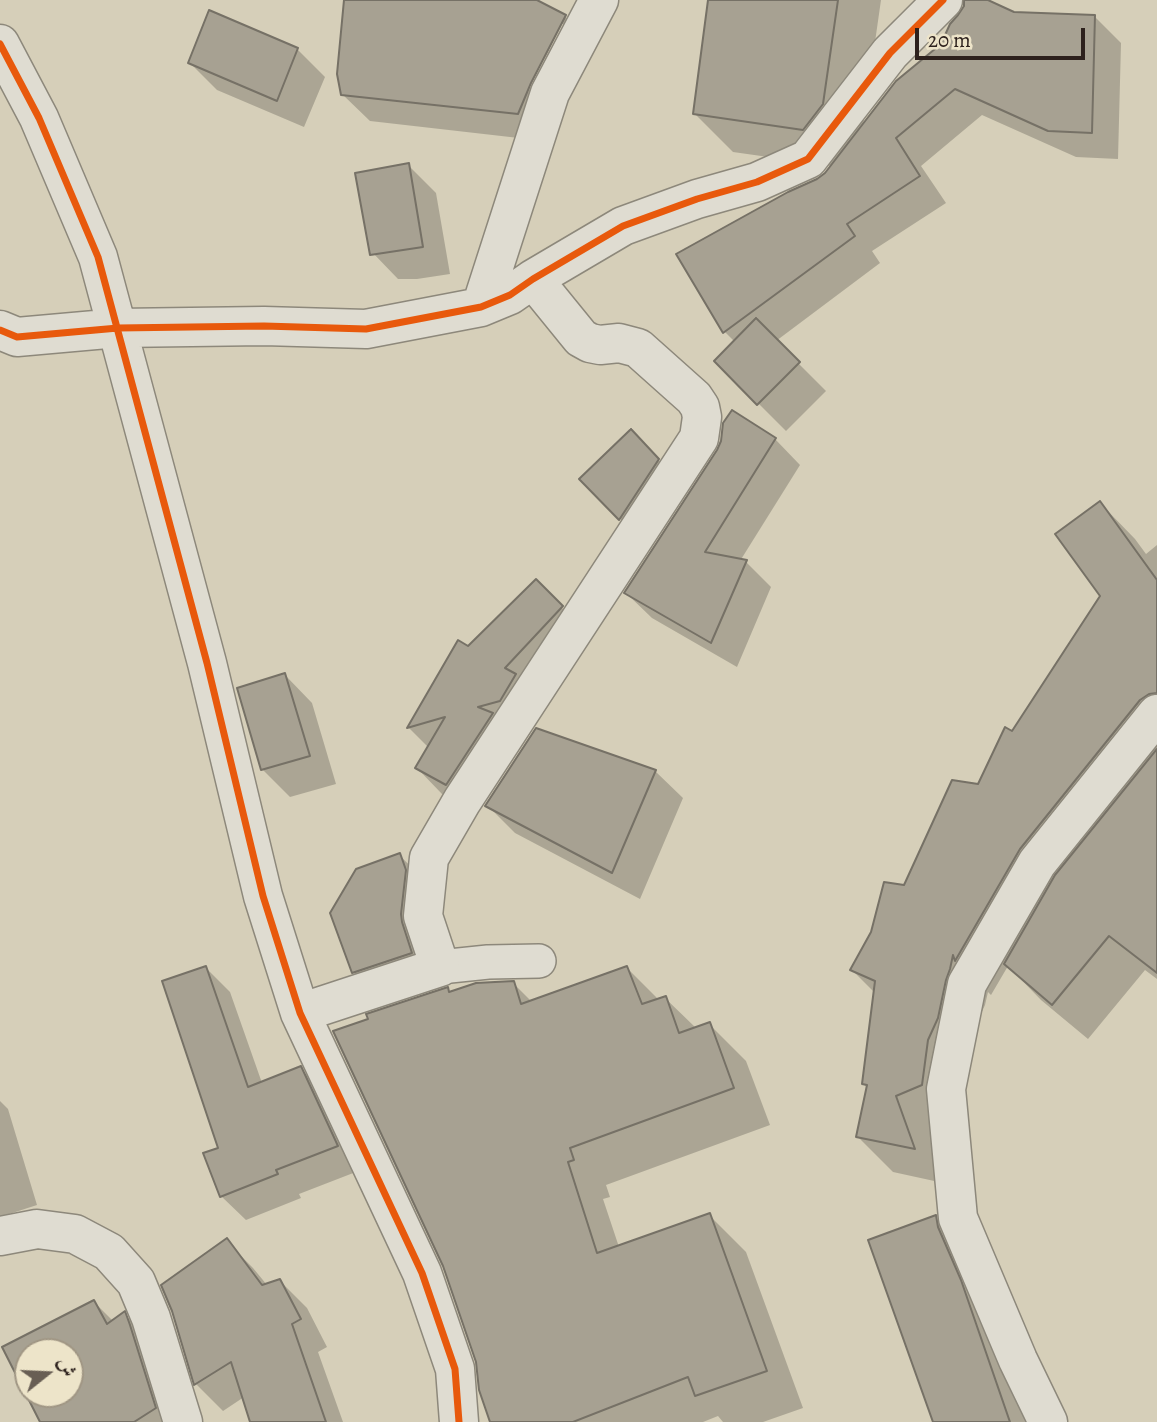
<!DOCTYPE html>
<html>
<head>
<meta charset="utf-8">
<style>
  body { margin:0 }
  #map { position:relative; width:1157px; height:1422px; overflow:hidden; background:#d6cfb9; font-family:Alegreya,Amiri,serif }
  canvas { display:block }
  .north { position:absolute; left:14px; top:1338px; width:70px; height:70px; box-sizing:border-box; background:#ede4c9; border:2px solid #a09684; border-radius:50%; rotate:72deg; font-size:19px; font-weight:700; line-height:28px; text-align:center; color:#2d211d }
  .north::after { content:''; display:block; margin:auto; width:24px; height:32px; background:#685e54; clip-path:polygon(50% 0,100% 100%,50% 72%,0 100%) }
  .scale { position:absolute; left:915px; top:28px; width:170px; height:32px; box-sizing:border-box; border:4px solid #2d211d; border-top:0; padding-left:9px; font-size:21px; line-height:24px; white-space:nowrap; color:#2d211d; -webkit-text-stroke:5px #ede4c9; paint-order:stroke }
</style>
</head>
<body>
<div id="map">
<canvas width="1157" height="1422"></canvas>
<div class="north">ش</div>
<div class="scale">20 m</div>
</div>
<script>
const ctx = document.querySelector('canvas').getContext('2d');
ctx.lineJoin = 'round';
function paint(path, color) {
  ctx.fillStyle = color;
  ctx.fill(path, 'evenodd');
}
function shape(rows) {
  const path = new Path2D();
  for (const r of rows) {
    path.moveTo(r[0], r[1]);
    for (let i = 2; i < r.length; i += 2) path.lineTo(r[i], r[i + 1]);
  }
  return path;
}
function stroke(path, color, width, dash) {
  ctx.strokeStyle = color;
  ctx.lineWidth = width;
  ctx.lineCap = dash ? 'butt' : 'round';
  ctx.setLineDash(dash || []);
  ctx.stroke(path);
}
const shadow = shape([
  [346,0,533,0,565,17,593,44,545,141,370,121,342,94],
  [560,24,564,24,528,92,525,90],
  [710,0,881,0,863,126,943,45,966,7,966,0,984,0,1014,14,1094,16,1121,43,1118,159,1076,157,982,115,921,166,946,203,872,251,880,263,776,341,826,391,786,431,716,361,735,342,725,332,678,255,818,180,832,166,733,152,694,113],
  [297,49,325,77,304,127,217,90,190,63],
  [408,165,436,193,450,274,417,279,398,279,371,251],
  [631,431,672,474,634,533,581,479],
  [775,439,800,465,740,561,746,562,771,587,737,667,652,618,626,593],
  [1100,503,1135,539,1146,554,1157,545,1157,979,1145,970,1088,1039,1041,1000,1008,966,991,995,988,992,985,1005,980,1016,973,1054,963,1076,957,1121,930,1131,948,1184,893,1172,858,1137,868,1088,863,1084,875,993,852,970,905,887,979,785,1102,596],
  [536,582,587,633,472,809,442,794,417,768,429,748,409,728,459,643,468,648],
  [285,675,312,703,336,784,290,797,263,770,239,689],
  [655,771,683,798,640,899,515,833,487,805],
  [399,855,427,882,428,942,381,1000,353,972],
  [206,968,230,992,262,1083,300,1068,325,1093,361,1170,299,1194,301,1198,246,1220,221,1196,220,1149],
  [627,968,659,1000,665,998,696,1028,709,1024,746,1061,770,1125,606,1185,610,1197,603,1199,619,1247,709,1215,746,1252,803,1408,763,1422,723,1422,718,1416,703,1422,492,1422,447,989,451,993,513,983,532,1002],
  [0,1101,8,1109,37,1205,0,1217],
  [935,1217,971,1254,1033,1422,934,1422],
  [226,1241,253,1268,267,1285,280,1281,307,1308,327,1347,318,1352,343,1422,252,1422,244,1397,223,1411,196,1384],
  [94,1302,113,1321,124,1314,163,1352,186,1422,40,1422,42,1421,4,1348],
  [28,1352,70,1352,70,1394,28,1394]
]);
const building = shape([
  [344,0,537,0,566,15,531,83,518,114,341,95,337,74,344,0],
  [708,0,838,0,823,104,803,130,693,114,708,0],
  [964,0,988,0,1014,12,1095,15,1092,133,1048,131,955,89,896,138,920,176,847,224,855,236,723,333,676,254,788,192,817,179,825,173,896,81,941,44,950,24,958,15,964,6,964,0],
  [209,10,298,48,277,101,188,63,209,10],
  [409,163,423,247,370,255,355,173,409,163],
  [756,318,800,362,757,405,714,361,756,318],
  [732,410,776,438,705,552,747,560,711,643,624,593,717,450,721,441,723,423,732,410],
  [631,429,659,459,619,520,579,479,631,429],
  [1100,501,1157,580,1157,693,1149,694,1140,700,1020,849,955,961,953,955,950,969,946,980,938,1018,928,1040,922,1085,896,1096,915,1149,856,1137,867,1085,862,1084,875,981,850,970,871,932,884,882,904,885,952,780,978,784,1005,727,1012,731,1100,596,1055,534,1100,501],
  [536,579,563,606,505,668,516,674,500,701,478,707,493,713,446,785,415,768,445,717,407,728,458,640,468,646,536,579],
  [285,673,310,756,261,770,237,688,285,673],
  [536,728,656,770,612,873,485,806,536,728],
  [1157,749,1157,973,1109,936,1052,1005,1004,964,1055,875,1157,749],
  [400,853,406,870,401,914,402,922,412,953,352,973,330,913,356,869,400,853],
  [206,966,248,1087,301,1066,338,1146,276,1170,278,1174,220,1197,203,1153,218,1148,162,981,206,966],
  [627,966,642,1004,666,996,679,1033,710,1022,734,1088,570,1148,574,1160,568,1162,597,1253,710,1213,767,1371,695,1396,688,1377,573,1422,490,1422,479,1390,476,1362,443,1266,333,1031,368,1019,366,1014,448,987,449,992,476,983,514,981,521,1004,627,966],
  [936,1215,938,1227,961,1280,1010,1422,933,1422,868,1240,936,1215],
  [227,1238,262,1285,280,1279,301,1319,292,1324,326,1422,250,1422,231,1362,194,1385,172,1311,161,1285,227,1238],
  [94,1300,107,1324,125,1311,130,1325,156,1408,134,1422,40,1422,2,1347,94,1300],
  [28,1352,70,1352,70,1394,28,1394,28,1352]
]);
const service = shape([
  [440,967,488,962,539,961]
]);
const minor = shape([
  [0,44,39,118,98,257,207,663,263,896,300,1013,422,1273,455,1369,459,1422],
  [481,307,550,93,599,0],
  [0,330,17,337,118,328,264,326,366,329,481,307,510,295,533,279,623,226,697,199,757,182,808,159,890,53,943,0],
  [300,1013,440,967,423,916,429,858,462,801,699,438,702,417,700,407,694,398,638,348,619,343,600,345,590,343,581,338,533,279],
  [0,1236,37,1229,75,1234,109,1252,136,1282,151,1318,183,1422],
  [1048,1422,1018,1360,958,1218,946,1089,967,984,1037,863,1157,714]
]);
const cycleway = shape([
  [0,44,39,118,98,257,207,663,263,896,300,1013,422,1273,455,1369,459,1422],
  [0,330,17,337,118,328,264,326,366,329,481,307,510,295,533,279,623,226,697,199,757,182,808,159,890,53,943,0]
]);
paint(shadow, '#0003');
paint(building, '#a7a192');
stroke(building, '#767166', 2);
stroke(service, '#8d887b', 36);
stroke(minor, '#8d887b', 41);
stroke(service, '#dfdcd1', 33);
stroke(minor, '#dfdcd1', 38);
stroke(cycleway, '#e8590c', 7);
</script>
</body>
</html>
